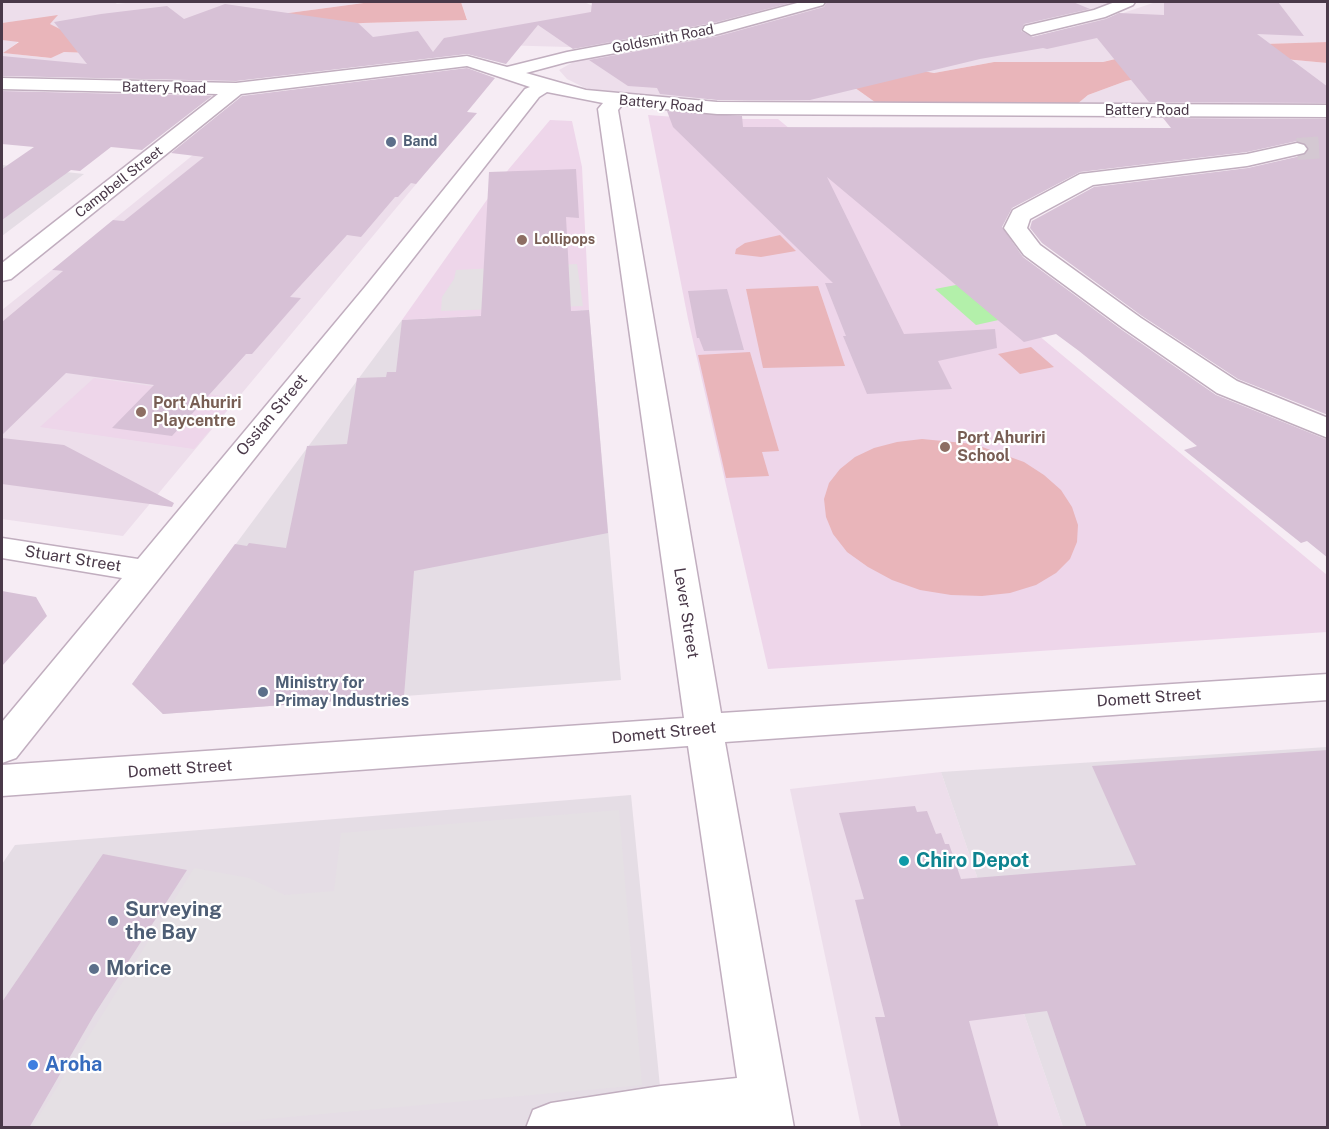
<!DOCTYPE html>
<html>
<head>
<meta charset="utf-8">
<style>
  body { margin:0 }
  #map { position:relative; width:1329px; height:1129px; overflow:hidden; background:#f6ecf4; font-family:"Public Sans",sans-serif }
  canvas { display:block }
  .frame { position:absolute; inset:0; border:3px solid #4a3949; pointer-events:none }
</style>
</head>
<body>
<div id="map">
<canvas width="1329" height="1129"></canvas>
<div class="frame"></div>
</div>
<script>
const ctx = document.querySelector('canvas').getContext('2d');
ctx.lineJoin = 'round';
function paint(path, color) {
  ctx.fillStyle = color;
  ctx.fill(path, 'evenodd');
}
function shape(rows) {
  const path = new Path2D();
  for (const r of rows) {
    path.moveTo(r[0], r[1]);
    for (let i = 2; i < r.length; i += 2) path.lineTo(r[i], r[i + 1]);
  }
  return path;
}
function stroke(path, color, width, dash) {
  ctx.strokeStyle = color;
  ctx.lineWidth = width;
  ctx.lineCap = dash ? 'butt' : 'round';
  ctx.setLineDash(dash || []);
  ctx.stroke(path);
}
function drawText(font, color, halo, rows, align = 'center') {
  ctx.font = font + ' "Public Sans",sans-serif';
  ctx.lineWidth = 4.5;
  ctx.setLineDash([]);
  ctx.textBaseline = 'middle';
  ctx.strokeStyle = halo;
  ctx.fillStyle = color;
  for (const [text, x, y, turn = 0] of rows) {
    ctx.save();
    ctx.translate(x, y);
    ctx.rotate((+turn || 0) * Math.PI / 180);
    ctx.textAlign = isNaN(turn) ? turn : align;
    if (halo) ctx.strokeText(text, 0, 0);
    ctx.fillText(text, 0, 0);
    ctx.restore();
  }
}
const residential = shape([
  [2,2,114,2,117,4,133,2,371,2,154,31,72,35,49,24,57,16,2,23],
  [461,2,584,2,608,13,663,2,802,2,706,29,602,48,499,45,251,78,89,77,2,71,2,40,19,41,4,53,50,58,64,52,166,56,296,29,363,23,467,19],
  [827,2,1112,2,1099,9,1018,29,1034,37,1114,16,1156,2,1327,2,1327,42,1165,47,1103,62,994,62,934,73,860,60,851,85,879,105,818,105,623,94,587,89,567,79,559,70,575,61,736,28],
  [1284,59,1327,63,1327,105,1076,105,1088,95,1126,81,1191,68],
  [193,155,422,177,123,536,2,519,2,310,52,270,182,284,234,233,113,220],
  [941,772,1063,1127,861,1127,790,789]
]);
const industrial = shape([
  [2,165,84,174,2,236],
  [589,310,621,680,163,714,132,684,402,320],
  [1327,747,1327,1127,1063,1127,941,772],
  [631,795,664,1127,2,1127,2,864,15,845]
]);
const education = shape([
  [648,115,703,119,778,119,1327,575,1327,632,768,669,688,319],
  [550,120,572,121,582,167,589,310,402,320,508,170],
  [94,378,237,398,194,449,40,427]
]);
const green = shape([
  [371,2,461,2,467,20,363,23,296,29,166,56,64,52,51,58,3,53,19,42,2,40,2,23,58,15,50,24,72,35,154,31],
  [1328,42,1327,63,1284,59,1191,68,1126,81,1088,95,1076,105,879,105,851,85,860,60,934,73,994,62,1103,62,1165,47],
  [780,235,796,251,761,257,735,254,736,249,745,243],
  [818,286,845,366,763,368,746,289],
  [1031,347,1054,367,1020,374,998,354],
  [750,352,779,451,762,452,769,476,726,478,698,355],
  [922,439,974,444,1024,462,1044,475,1061,490,1072,507,1078,525,1077,542,1070,559,1056,573,1036,585,1010,593,982,596,951,595,920,590,892,580,868,567,847,552,833,534,826,517,824,499,829,483,840,469,855,457,874,448,897,442]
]);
const parking = shape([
  [577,264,583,306,441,311,442,297,454,279,456,270],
  [619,810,642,1085,179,1127,32,1127,194,868,249,878,285,895,334,891,341,833]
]);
const water = shape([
  [961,284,1003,319,976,325,935,289]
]);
const building = shape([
  [592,2,794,2,717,22,573,49,538,25,506,64,467,54,236,81,2,76,2,56,87,64,54,22,101,14,167,6,184,19,225,4,358,23,373,37,418,31,433,52,444,38,591,12],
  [827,2,1073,2,1090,9,1024,24,1021,31,1032,37,1106,19,1119,13,1164,15,1164,2,1278,2,1304,36,1257,34,1328,87,1328,103,1149,102,1097,38,1047,49,1043,48,980,59,810,100,717,100,660,94,657,88,628,86,589,60,719,36,824,7],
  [467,68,495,78,467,112,477,113,416,184,411,183,398,197,395,197,361,237,347,235,290,297,301,298,252,354,246,354,172,436,112,428,154,385,66,373,2,435,2,322,63,271,52,270,113,220,124,221,204,157,171,153,242,96],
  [2,91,212,96,142,150,111,147,80,171,71,170,2,220,2,169,34,147,2,144],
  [667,111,742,116,743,127,1171,128,1163,118,1328,119,1328,415,1238,379,1142,316,1042,243,1030,228,1032,221,1094,187,1248,168,1305,155,1309,149,1305,143,1297,141,1247,152,1080,172,1012,208,1002,227,1023,257,1122,330,1216,395,1328,440,1328,558,1307,541,1301,543,1184,450,1197,446,1079,351,1056,334,1024,342,827,177,904,334,995,329,997,348,938,361,952,389,867,394,843,336,846,336,825,283,833,283,673,127],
  [576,169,579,218,566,217,571,311,589,310,608,533,414,571,404,696,163,714,132,684,235,544,247,546,249,543,286,548,307,446,347,444,357,378,386,377,387,372,396,372,402,320,481,316,489,172],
  [727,289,744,350,704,351,699,338,697,338,688,291],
  [2,438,64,445,174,503,172,507,2,484],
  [2,591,36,597,47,616,2,666],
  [1328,750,1328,1128,1087,1128,1047,1011,969,1021,999,1128,901,1128,875,1017,885,1017,855,900,864,899,839,813,915,806,917,812,927,811,936,834,941,833,945,844,949,844,961,879,1136,865,1092,766],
  [103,854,187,870,94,1015,29,1128,2,1128,2,1002]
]);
const minorTunnel = shape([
  [1297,149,1328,147]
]);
const minor = shape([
  [801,2,825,2,823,5,718,34,567,62,526,73,586,90,717,102,1328,105,1328,117,717,114,622,105,618,110,721,713,1328,674,1328,700,725,742,794,1128,526,1128,533,1110,551,1103,661,1086,737,1078,688,746,2,796,2,765,684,718,598,109,603,103,547,92,539,97,383,297,16,758,2,763,2,722,122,578,2,558,2,538,138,559,365,287,525,89,530,87,467,66,241,94,11,279,2,281,2,263,218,94,2,89,2,78,236,83,467,56,507,67,567,52,717,24,801,2],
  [1115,2,1135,2,1133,5,1105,17,1031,35,1023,30,1025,26,1094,10,1115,2],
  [1297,143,1304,145,1307,149,1304,153,1247,166,1093,185,1030,219,1027,228,1040,245,1141,318,1237,381,1328,418,1328,438,1217,393,1123,328,1024,255,1004,228,1013,210,1080,174,1247,154,1297,143]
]);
const markers = [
  [391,142,6,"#5c6f8a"],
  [522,240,6,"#8d6e63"],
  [141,412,6,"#8d6e63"],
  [945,447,6,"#8d6e63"],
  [263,692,6,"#5c6f8a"],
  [904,861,6,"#0f9aa8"],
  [113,921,6,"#5c6f8a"],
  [94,969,6,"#5c6f8a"],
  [33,1065,6,"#3f7fe0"]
];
const farStreetnames = [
  ["Goldsmith Road",663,39,-11],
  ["Battery Road",164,88,1],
  ["Battery Road",661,104,5],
  ["Battery Road",1147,111],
  ["Campbell Street",119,182,-38]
];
const farServicenames = [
  ["Band",403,142]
];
const farEducationnames = [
  ["Lollipops",534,240]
];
const educationNames = [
  ["Port Ahuriri",153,403],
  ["Playcentre",153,421],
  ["Port Ahuriri",957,438],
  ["School",957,456]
];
const streetNames = [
  ["Ossian Street",272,415,-50],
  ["Stuart Street",73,559,9],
  ["Lever Street",686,613,81],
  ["Domett Street",1149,698,-4],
  ["Domett Street",664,733,-6],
  ["Domett Street",180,769,-4]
];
const serviceNames = [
  ["Ministry for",275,683],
  ["Primay Industries",275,701]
];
const nearCulturenames = [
  ["Chiro Depot",916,861]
];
const nearServicenames = [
  ["Surveying",125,910],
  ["the Bay",125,933],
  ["Morice",106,969]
];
const nearShopnames = [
  ["Aroha",45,1065]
];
paint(residential, '#eddeeb');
paint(industrial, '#e5dde5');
paint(education, '#eed6ea');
paint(green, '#e9b5ba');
paint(parking, '#e5e0e4');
paint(water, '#b3f0aa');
paint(building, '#d7c1d6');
stroke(minorTunnel, '#d4c8d2', 22, [22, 11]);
stroke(minor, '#c1aebf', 3);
paint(minor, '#fff');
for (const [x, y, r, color] of markers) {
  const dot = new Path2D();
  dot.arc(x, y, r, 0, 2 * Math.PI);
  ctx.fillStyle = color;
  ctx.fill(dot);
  stroke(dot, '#fff', 2);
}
drawText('14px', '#4a3949', '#fff', farStreetnames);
drawText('bold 14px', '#4e5e75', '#fff', farServicenames, 'left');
drawText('bold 14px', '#785e54', '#fff', farEducationnames, 'left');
drawText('bold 16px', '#785e54', '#fff', educationNames, 'left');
drawText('16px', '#4a3949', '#fff', streetNames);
drawText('bold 16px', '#4e5e75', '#fff', serviceNames, 'left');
drawText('bold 20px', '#0d838f', '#fff', nearCulturenames, 'left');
drawText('bold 20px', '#4e5e75', '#fff', nearServicenames, 'left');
drawText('bold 20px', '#366cbe', '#fff', nearShopnames, 'left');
</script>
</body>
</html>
